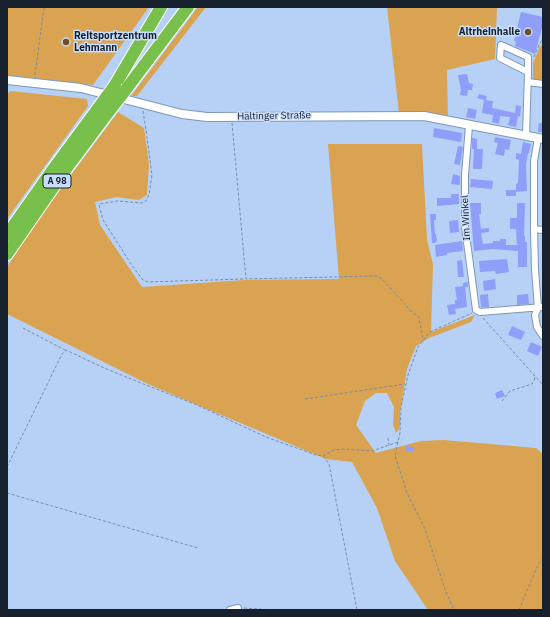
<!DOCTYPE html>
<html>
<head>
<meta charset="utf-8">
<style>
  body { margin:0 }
  #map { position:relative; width:550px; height:617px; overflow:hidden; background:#b6d1f5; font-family:"IBM Plex Sans",sans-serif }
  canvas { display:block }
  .frame { position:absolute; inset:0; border:8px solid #17212d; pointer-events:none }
</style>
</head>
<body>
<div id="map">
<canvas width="550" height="617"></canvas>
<div class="frame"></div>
</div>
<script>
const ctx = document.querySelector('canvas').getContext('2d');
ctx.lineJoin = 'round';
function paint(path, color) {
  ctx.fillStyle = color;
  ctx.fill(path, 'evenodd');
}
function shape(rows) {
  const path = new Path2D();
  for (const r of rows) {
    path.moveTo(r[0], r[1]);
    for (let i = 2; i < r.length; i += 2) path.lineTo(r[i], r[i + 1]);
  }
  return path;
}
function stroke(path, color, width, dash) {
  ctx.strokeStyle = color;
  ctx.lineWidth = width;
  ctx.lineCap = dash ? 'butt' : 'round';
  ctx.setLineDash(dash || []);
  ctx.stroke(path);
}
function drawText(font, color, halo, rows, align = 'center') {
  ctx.font = font + ' "IBM Plex Sans",sans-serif';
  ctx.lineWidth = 3;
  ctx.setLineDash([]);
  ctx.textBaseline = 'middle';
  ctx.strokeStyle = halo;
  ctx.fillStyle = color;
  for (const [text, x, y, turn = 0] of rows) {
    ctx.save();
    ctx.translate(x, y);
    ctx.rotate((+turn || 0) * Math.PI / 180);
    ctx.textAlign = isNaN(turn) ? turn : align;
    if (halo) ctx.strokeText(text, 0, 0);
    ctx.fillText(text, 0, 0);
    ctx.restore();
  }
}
const green = shape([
  [7,7,149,7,93,85,7,75],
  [198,7,206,7,137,96,131,96],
  [387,7,497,7,495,59,447,70,448,118,399,113],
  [540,46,543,47,543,82,533,81,533,63],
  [10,91,87,99,88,106,7,219,7,95],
  [118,112,144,128,149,164,147,195,139,200,116,197,95,202,100,225,142,287,245,280,339,279,328,144,422,144,427,240,433,264,431,332,475,315,471,322,429,338,416,346,407,369,400,413,400,427,396,433,393,425,394,407,387,393,376,393,365,401,356,425,376,453,421,441,444,440,536,448,543,454,543,610,428,610,395,561,377,508,352,462,326,459,150,385,7,314,7,267,36,222]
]);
const building = shape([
  [521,12,543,17,543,24,535,54,515,46,516,41,514,41],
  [467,74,469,83,473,84,472,90,468,90,467,96,460,95,461,90,458,75],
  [479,94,487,96,486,100,493,101,492,108,515,113,516,105,521,106,520,117,518,116,516,127,508,125,510,117,500,116,499,124,492,122,493,115,482,113,484,100,477,98],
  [468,108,477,110,475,119,466,117],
  [539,123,543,123,543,132,538,132],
  [434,128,462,133,461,142,433,137],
  [495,137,511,140,509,150,505,149,504,156,495,154,498,143,494,142],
  [472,138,477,139,477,149,483,149,482,169,473,169,474,149,472,149],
  [523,142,531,144,529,153,528,153,526,165,527,191,516,192,516,184,518,183,519,160,516,159,516,153,521,154],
  [458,146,463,147,460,165,454,164],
  [453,174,460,176,460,185,451,184],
  [471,179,493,181,492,189,470,187],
  [506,190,516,190,516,196,506,196],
  [451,194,459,194,459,204,437,206,437,198,451,198],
  [470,203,481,203,481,214,479,214,481,229,489,228,489,232,481,233,483,244,493,243,493,241,500,241,500,239,506,239,506,245,517,245,516,229,510,229,510,218,517,218,517,203,525,203,524,236,525,236,525,242,527,242,527,267,518,267,518,251,493,249,474,251],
  [430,214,436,214,436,220,434,220,435,234,436,234,437,241,435,243,432,243],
  [458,220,459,232,450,233,449,221],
  [462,241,463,251,447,253,447,255,436,257,435,245],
  [507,259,509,272,496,274,495,271,480,272,479,261],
  [462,260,464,277,458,277,457,261],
  [495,279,496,289,484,291,483,281],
  [468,282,468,287,465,287,467,307,455,309,456,314,449,315,447,305,455,304,455,300,457,300,455,287,463,286,463,283],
  [488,294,489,307,481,307,480,295],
  [528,294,529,304,517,305,517,295],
  [512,326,525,332,521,340,508,335],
  [531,342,542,347,538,356,527,351],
  [502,390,505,396,497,399,495,393],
  [406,446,413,447,413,451,406,451]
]);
const path = shape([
  [534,57,539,45,543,38],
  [35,75,44,7],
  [143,111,146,130,152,175,149,195,146,201,142,203,117,201,100,204,99,205,103,220,133,267,143,280,148,282,244,279],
  [232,123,246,279,376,276,382,279,412,312,419,317,423,341],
  [483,318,543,385],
  [23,328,65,350],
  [305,399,405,384],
  [502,401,510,391,532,384,534,381,535,377],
  [388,438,389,445],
  [398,442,395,456,402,477,407,493,425,529,446,592,454,610],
  [323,456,334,450,343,449,372,451,398,442,400,433,401,407,408,375,418,347,430,332,472,313],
  [7,467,62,354,66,350,104,368,141,383,197,405,266,437,316,455,323,456,329,464,357,610],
  [7,493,198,548],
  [244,608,274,610],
  [519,610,537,567,543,558]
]);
const minor = shape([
  [528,82,543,84],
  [469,126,465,175,465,227,476,310,480,312,543,307],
  [526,136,528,72,500,58,501,45,528,57,528,72],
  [538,138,534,161,534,229,535,270,538,308,535,315,537,327,543,336],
  [534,229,543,230],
  [230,610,238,608]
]);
const tertiary = shape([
  [7,80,81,88,182,114,207,117,424,116,543,139]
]);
const motorway = shape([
  [115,85,161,7],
  [127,88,188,7],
  [7,235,54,168,99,107],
  [7,254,63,173,110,110]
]);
const motorwayBridge = shape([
  [99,107,115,85],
  [110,110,127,88]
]);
const markers = [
  [528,32,4,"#6d5024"],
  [66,42,4,"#6d5024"]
];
const shields = [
  [57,181,28]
];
const shieldNames = [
  ["A 98",57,181]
];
const poiNames = [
  ["Altrheinhalle",520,32],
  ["Reitsportzentrum",74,36,"left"],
  ["Lehmann",74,48,"left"]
];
const streetNames = [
  ["Haltinger Straße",274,116,-1],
  ["Im Winkel",466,218,-93]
];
paint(green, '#daa351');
paint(building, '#8e9ef9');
stroke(minor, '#7d97b8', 8);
stroke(tertiary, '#7d97b8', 10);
stroke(motorway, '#fff', 14);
stroke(path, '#778ba6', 1, [3, 2]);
stroke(minor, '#fff', 6);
stroke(tertiary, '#fff', 8);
stroke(motorway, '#79bf4b', 12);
stroke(motorwayBridge, '#fff', 14, []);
stroke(motorwayBridge, '#79bf4b', 12);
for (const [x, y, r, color] of markers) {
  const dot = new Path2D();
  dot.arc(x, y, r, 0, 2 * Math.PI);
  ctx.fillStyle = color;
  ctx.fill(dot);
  stroke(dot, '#c8defb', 1.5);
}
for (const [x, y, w] of shields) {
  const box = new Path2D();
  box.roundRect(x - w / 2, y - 7, w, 14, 3);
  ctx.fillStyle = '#c8defb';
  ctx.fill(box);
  stroke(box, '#17212d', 1);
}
drawText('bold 9px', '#17212d', null, shieldNames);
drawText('bold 10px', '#17212d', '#c8defb', poiNames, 'right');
drawText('10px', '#17212d', '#c8defb', streetNames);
</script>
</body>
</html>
